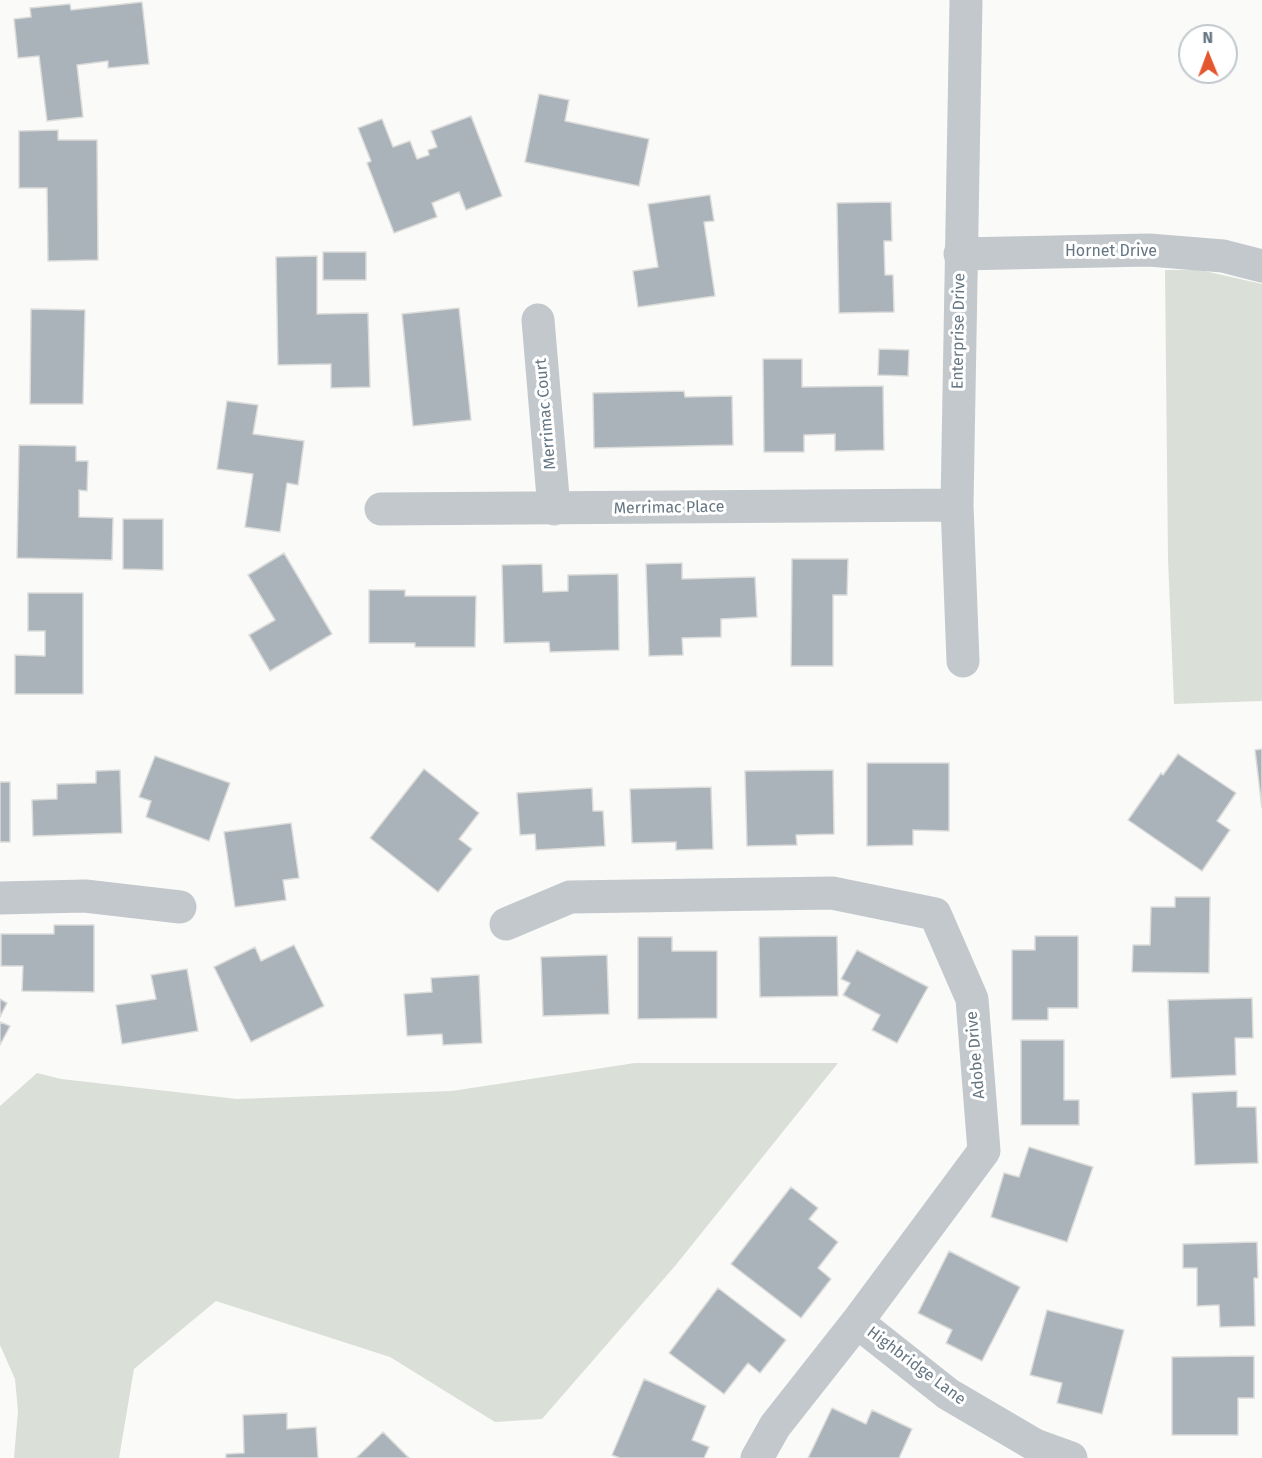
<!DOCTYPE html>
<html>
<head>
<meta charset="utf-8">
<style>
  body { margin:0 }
  #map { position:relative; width:1262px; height:1458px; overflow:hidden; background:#fafaf8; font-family:"Fira Sans",sans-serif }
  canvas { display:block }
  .north { position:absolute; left:1178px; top:24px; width:60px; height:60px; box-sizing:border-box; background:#fff; border:2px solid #c1c8cd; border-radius:50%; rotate:359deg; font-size:16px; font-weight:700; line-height:24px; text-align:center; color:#657683 }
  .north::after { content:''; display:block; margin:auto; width:21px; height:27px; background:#e4572e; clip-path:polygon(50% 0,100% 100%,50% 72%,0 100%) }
</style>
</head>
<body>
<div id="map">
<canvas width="1262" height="1458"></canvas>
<div class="north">N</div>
</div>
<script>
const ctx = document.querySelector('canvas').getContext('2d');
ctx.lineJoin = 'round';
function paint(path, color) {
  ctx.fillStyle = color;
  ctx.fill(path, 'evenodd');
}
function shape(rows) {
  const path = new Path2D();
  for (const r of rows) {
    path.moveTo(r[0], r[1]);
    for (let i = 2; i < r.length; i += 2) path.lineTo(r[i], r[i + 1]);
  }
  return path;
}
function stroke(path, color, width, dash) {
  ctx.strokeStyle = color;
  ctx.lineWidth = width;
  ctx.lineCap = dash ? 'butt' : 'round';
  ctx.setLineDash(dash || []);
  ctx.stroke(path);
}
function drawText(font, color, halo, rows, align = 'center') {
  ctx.font = font + ' "Fira Sans",sans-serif';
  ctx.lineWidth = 6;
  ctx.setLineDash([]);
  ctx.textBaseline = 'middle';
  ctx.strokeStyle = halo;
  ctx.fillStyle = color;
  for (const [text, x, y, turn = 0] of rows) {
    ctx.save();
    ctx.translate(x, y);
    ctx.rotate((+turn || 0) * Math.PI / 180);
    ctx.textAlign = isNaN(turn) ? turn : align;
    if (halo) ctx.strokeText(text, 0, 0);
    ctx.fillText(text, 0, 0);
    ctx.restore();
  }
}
const green = shape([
  [1165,270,1200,270,1262,284,1262,701,1174,704,1168,559],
  [635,1063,838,1063,675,1266,542,1419,495,1422,390,1357,216,1301,134,1369,119,1458,14,1458,18,1411,15,1379,0,1345,0,1106,37,1073,61,1079,237,1099,452,1091]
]);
const building = shape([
  [142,2,149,64,108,68,108,61,77,65,83,117,47,121,39,56,18,58,14,19,31,17,30,8,70,4,71,10,142,2],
  [539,94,569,100,565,121,649,139,639,186,525,162,539,94],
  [471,116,502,196,466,210,459,192,432,203,437,217,394,233,367,163,371,161,358,128,382,119,393,147,410,141,417,159,429,155,428,150,437,147,431,131,471,116],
  [58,130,58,140,97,140,98,260,48,261,47,188,19,188,19,131,58,130],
  [710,195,714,221,704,222,715,296,638,307,633,271,658,267,648,204,710,195],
  [891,202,892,241,884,241,885,275,893,275,894,312,839,313,837,203,891,202],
  [323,252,366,252,366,280,323,280,323,252],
  [317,256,317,314,368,313,370,387,331,388,331,364,278,365,276,257,317,256],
  [459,308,471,420,413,426,402,314,459,308],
  [31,309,85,310,83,404,30,404,31,309],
  [879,349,909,350,908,376,878,375,879,349],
  [763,359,802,359,802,387,883,386,884,450,835,451,835,434,804,435,804,452,764,452,763,359],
  [684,391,685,397,732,396,733,445,594,448,593,393,684,391],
  [227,401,258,405,253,434,304,441,298,485,287,483,280,532,245,527,253,474,217,469,227,401],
  [19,445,76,446,76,461,88,461,87,491,79,490,79,517,113,518,112,560,17,558,19,445],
  [123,519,163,519,163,570,123,569,123,519],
  [284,553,332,634,270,671,249,635,275,620,248,575,284,553],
  [792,559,848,559,847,595,833,595,833,666,791,666,792,559],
  [682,563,682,579,755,577,757,617,721,619,721,637,682,638,683,655,649,656,646,564,682,563],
  [542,564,543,592,568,591,568,575,618,574,619,650,550,652,549,642,504,643,502,565,542,564],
  [369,590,405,590,405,596,476,596,475,647,415,647,415,643,369,643,369,590],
  [28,593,83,593,83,694,15,694,15,655,45,656,45,631,28,631,28,593],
  [1262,749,1262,808,1255,750,1262,749],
  [1178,754,1236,793,1217,821,1230,830,1202,871,1128,820,1161,773,1163,775,1178,754],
  [155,756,230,783,209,841,146,817,151,801,139,797,155,756],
  [867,763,949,763,949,831,913,830,913,845,867,846,867,763],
  [424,769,479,813,459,839,472,849,438,892,370,838,424,769],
  [120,770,122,833,33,836,32,800,57,799,57,784,96,783,96,771,120,770],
  [833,770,834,834,796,835,797,845,747,846,745,771,833,770],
  [0,782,10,782,10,842,0,842,0,782],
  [711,787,713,849,676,850,676,842,632,843,630,789,711,787],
  [592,788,593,811,603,811,605,846,536,850,535,834,520,835,517,793,592,788],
  [291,823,299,878,283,880,286,900,235,907,224,832,291,823],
  [1175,897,1210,897,1209,973,1132,972,1133,945,1150,945,1151,907,1175,907,1175,897],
  [54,925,94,925,94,992,22,991,23,966,1,966,1,934,54,934,54,925],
  [837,936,838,996,760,997,759,937,837,936],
  [1035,936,1078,936,1078,1008,1048,1008,1048,1020,1012,1020,1012,950,1035,950,1035,936],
  [638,937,672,937,672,951,717,951,717,1018,638,1019,638,937],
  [294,945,324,1006,251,1042,214,967,255,947,261,961,294,945],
  [857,950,928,987,897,1043,872,1030,880,1015,843,995,850,983,841,979,857,950],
  [607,955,609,1014,543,1016,541,957,607,955],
  [187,969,198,1031,122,1044,116,1005,156,999,151,975,187,969],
  [479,975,482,1043,443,1045,442,1034,407,1036,404,994,432,992,431,978,479,975],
  [1252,998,1253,1038,1235,1038,1236,1075,1171,1078,1168,1000,1252,998],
  [0,999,7,1003,0,1017,0,999],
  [0,1022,10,1026,0,1045,0,1022],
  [1021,1040,1064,1040,1064,1100,1079,1100,1079,1125,1021,1125,1021,1040],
  [1237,1091,1237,1107,1256,1107,1258,1163,1195,1165,1192,1093,1237,1091],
  [1029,1147,1093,1167,1067,1242,991,1217,1004,1173,1019,1177,1029,1147],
  [791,1187,818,1208,809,1219,838,1242,818,1268,831,1279,801,1318,731,1264,791,1187],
  [1257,1242,1258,1278,1254,1278,1255,1326,1220,1327,1219,1305,1197,1306,1197,1268,1183,1268,1183,1244,1257,1242],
  [949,1251,1020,1287,982,1361,946,1343,952,1330,918,1313,949,1251],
  [718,1288,786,1340,760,1373,748,1363,724,1394,669,1353,718,1288],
  [1047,1310,1124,1330,1102,1414,1057,1403,1062,1383,1030,1375,1047,1310],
  [1254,1356,1254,1398,1238,1398,1238,1435,1172,1435,1172,1357,1254,1356],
  [644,1379,706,1406,692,1440,709,1447,704,1458,620,1458,612,1455,644,1379],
  [832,1408,866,1424,872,1410,912,1429,899,1458,808,1458,832,1408],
  [287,1413,287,1429,316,1427,318,1458,226,1458,226,1454,244,1453,243,1415,287,1413],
  [383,1432,409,1458,356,1458,383,1432]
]);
const minor = shape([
  [960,254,1149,250,1223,256,1262,266],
  [538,320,554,509],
  [381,509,957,505],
  [963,661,957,505,966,0],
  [0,898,85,896,180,907],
  [506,924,570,897,832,893,935,914,972,999,984,1151,857,1322,775,1426,757,1458],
  [857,1322,948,1394,1035,1445,1071,1458]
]);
const streetNames = [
  ["Hornet Drive",1111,252],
  ["Enterprise Drive",959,331,-89],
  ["Merrimac Court",546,414,-95],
  ["Merrimac Place",669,508,-1],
  ["Adobe Drive",976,1055,-95],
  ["Highbridge Lane",916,1366,37]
];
paint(green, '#dadfd7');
paint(building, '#aab3b9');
stroke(building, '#dcdcda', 1.5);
stroke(minor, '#c3c8cc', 33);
drawText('16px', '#657683', '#fff', streetNames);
</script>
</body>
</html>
